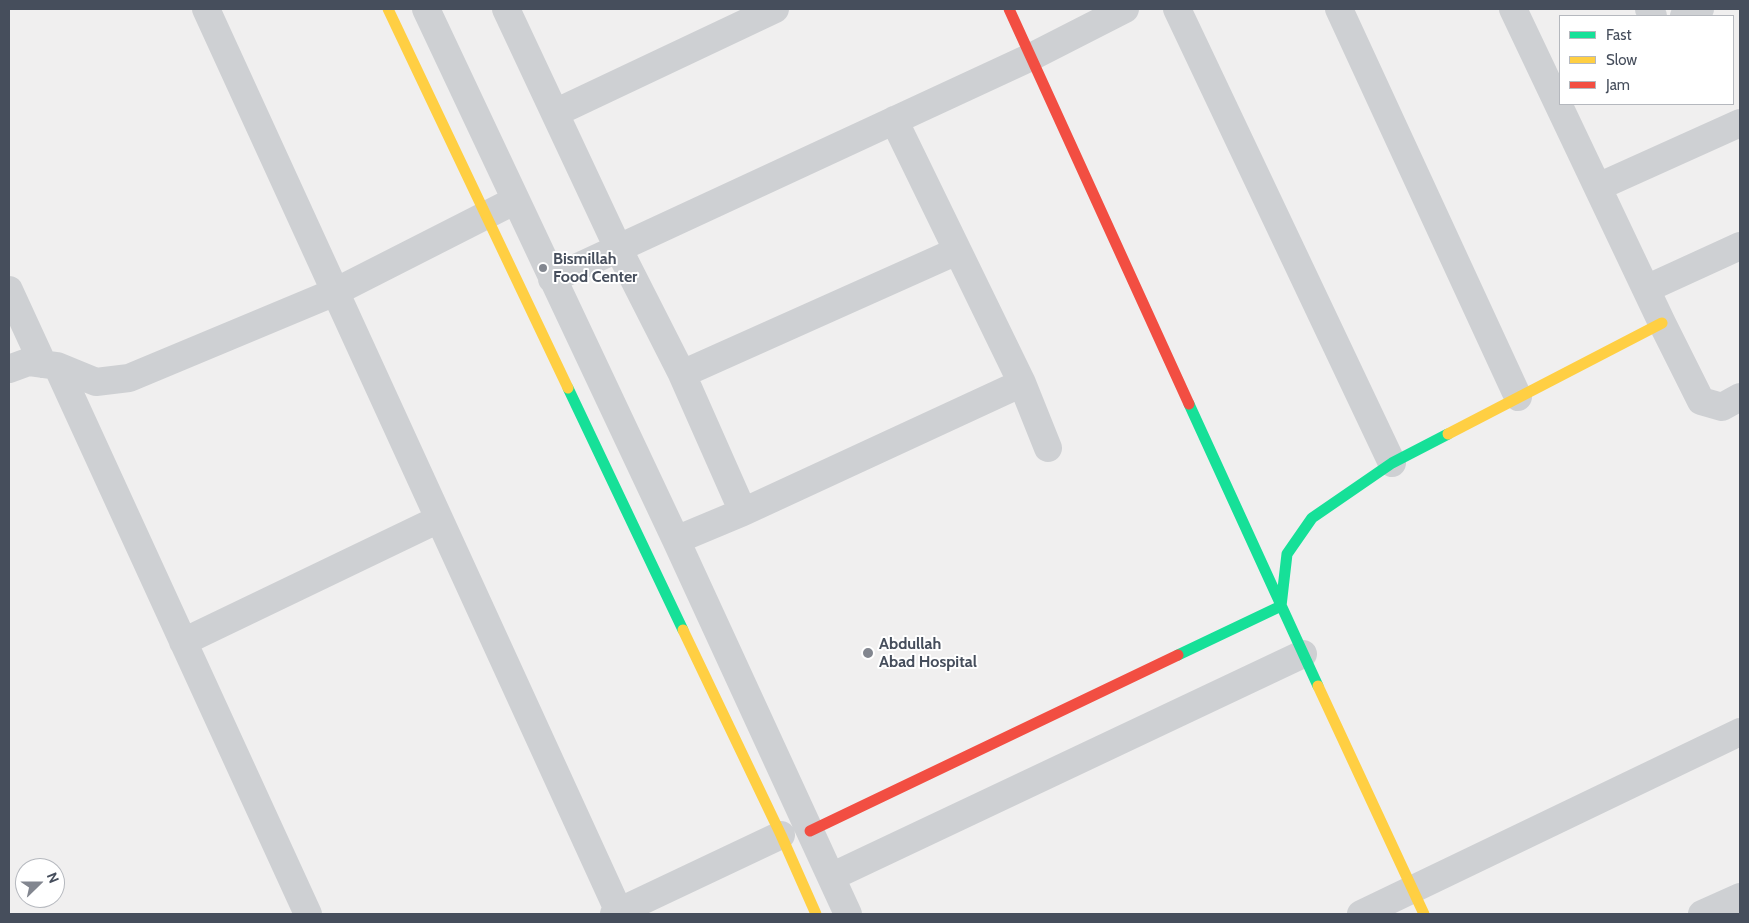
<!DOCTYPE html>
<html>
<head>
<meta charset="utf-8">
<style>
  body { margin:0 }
  #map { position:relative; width:1749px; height:923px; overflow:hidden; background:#f0efef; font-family:Cabin,sans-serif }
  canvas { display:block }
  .frame { position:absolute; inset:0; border:10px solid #464e5c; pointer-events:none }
  .legend { position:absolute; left:1559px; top:15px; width:175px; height:90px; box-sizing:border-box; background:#fff; border:1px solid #b5b8be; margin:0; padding:6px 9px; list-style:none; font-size:15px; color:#464e5c }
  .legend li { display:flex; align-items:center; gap:10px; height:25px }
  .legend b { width:25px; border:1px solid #b5b8be }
  .north { position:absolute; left:15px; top:858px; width:50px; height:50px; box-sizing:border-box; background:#fff; border:1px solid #b5b8be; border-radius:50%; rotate:68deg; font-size:14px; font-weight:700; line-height:20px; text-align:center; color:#464e5c }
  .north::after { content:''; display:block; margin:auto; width:18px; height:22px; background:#82868f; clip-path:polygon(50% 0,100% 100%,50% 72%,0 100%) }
</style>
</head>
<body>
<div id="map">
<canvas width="1749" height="923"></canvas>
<div class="frame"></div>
<ul class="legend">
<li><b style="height:6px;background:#16e098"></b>Fast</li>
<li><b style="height:6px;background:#ffcf43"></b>Slow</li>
<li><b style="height:6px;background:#f24e42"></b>Jam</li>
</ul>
<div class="north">N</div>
</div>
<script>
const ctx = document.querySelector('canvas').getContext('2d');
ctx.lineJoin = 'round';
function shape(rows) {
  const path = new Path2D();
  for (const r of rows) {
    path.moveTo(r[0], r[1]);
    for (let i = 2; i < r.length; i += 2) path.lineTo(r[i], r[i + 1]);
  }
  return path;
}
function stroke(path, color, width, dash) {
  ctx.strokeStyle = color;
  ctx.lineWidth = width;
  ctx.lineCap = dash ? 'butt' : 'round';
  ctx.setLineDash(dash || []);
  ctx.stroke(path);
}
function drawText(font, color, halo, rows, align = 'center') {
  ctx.font = font + ' Cabin,sans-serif';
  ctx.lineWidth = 4;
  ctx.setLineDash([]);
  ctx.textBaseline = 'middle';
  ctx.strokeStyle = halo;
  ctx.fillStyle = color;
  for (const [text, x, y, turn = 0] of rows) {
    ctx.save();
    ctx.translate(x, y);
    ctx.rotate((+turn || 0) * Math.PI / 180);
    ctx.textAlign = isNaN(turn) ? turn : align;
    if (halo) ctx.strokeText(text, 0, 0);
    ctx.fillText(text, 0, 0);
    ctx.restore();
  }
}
const street = shape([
  [206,9,619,912],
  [426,9,676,540,848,914],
  [506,9,618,248,682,374,743,512],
  [1177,9,1392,463],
  [1339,9,1518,397],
  [1513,9,1662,323,1701,401,1722,407,1740,397],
  [1649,9,1653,16],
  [1684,16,1700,9],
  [555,113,775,9],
  [894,120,1022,383,1048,448],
  [1598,187,1740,123],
  [552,279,1031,57,1125,9],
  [1646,289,1740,246],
  [9,290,43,364],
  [57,366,308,914],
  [9,369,28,362,57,366,96,382,129,378,335,292,508,204],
  [682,374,957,251],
  [676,540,743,512,1022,383],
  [183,642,439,519],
  [831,877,1303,654],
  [614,914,781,835],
  [1361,914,1740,732],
  [1702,914,1740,897]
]);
const fast = shape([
  [568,388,683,630],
  [1189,404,1318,686],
  [1178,655,1281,606,1287,554,1312,518,1392,463,1448,434]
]);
const slow = shape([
  [388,9,568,388],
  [1448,434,1662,323],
  [683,630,781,835,816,914],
  [1318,686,1424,914]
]);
const jam = shape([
  [1009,9,1189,404],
  [810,831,1178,655]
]);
const markers = [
  [543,268,5,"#82868f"],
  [868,653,6,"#82868f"]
];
const poiNames = [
  ["Bismillah",553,259],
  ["Food Center",553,277],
  ["Abdullah",879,644],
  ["Abad Hospital",879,662]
];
stroke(street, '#ced0d3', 28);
stroke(fast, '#16e098', 11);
stroke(slow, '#ffcf43', 11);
stroke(jam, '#f24e42', 11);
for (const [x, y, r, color] of markers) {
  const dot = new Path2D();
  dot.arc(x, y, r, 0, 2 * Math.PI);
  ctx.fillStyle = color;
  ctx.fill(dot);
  stroke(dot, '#fff', 2);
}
drawText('bold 16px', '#464e5c', '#fff', poiNames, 'left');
</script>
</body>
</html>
